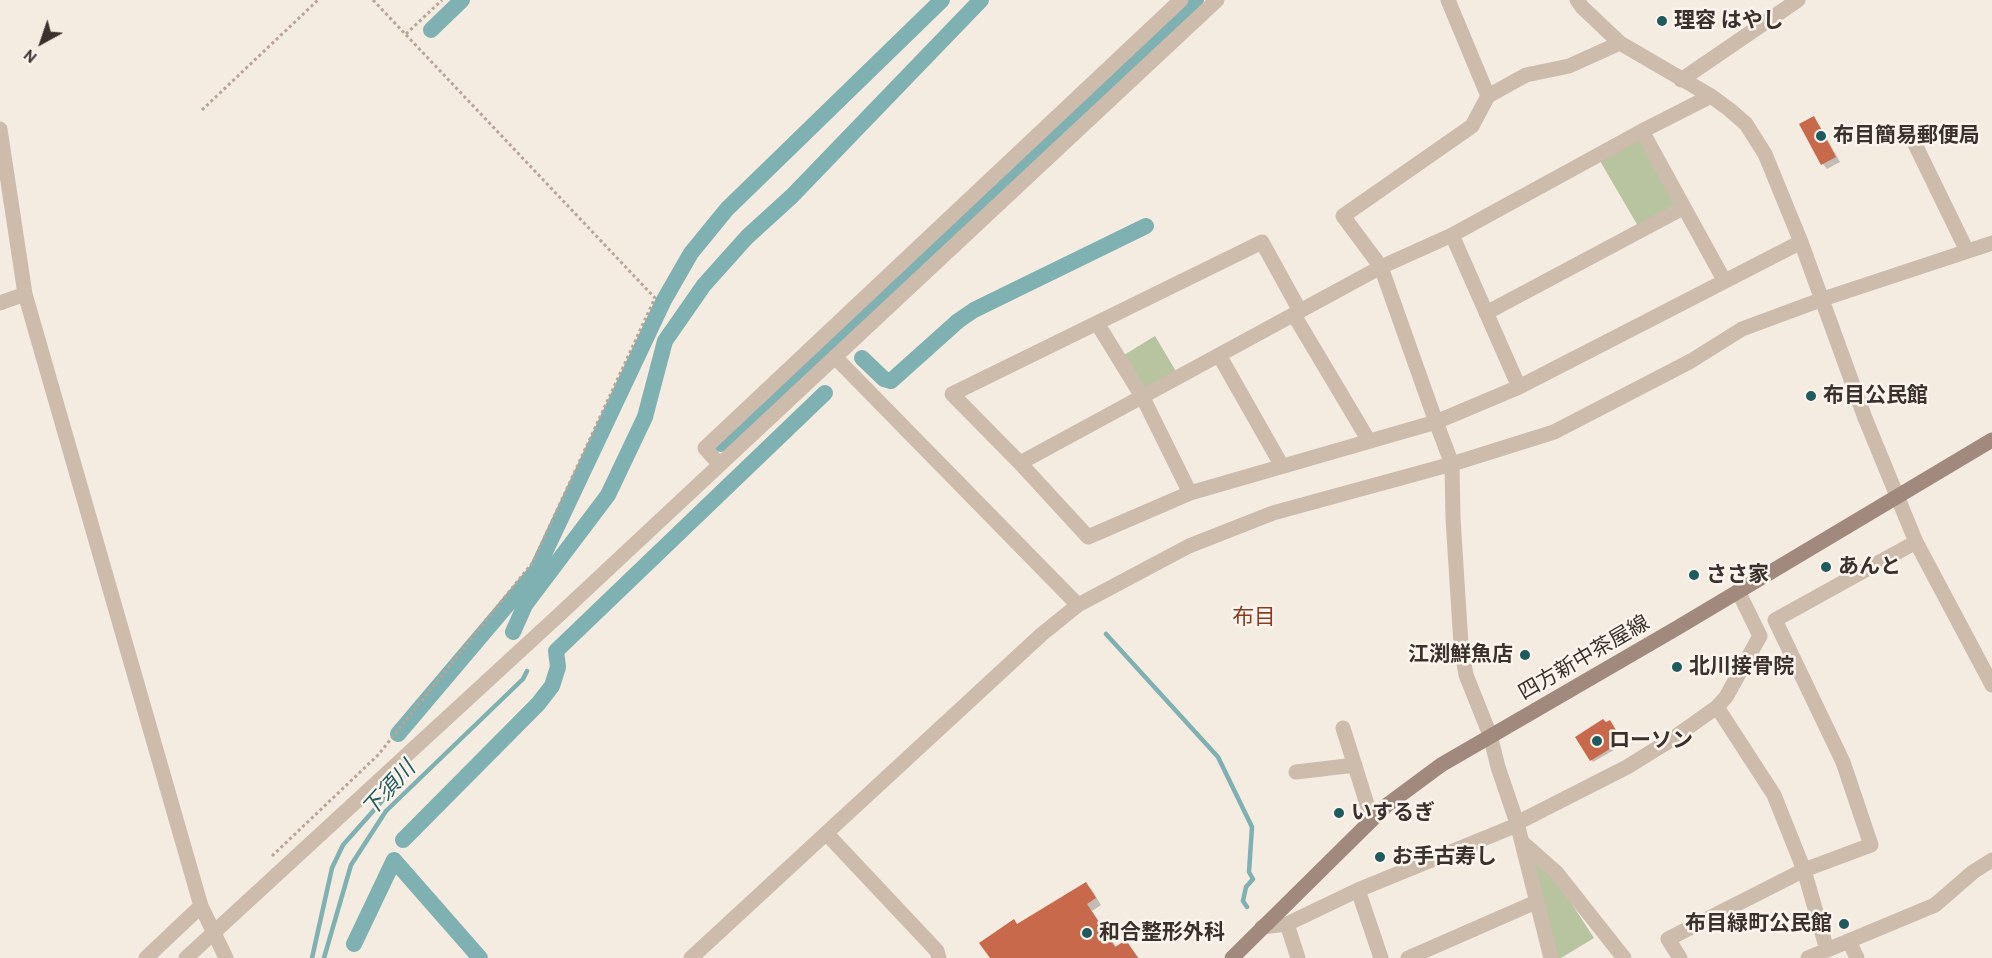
<!DOCTYPE html>
<html>
<head>
<meta charset="utf-8">
<style>
  body { margin:0 }
  #map { position:relative; width:1992px; height:958px; overflow:hidden; background:#f4ebe1; font-family:Cabin,sans-serif }
  canvas { display:block }
  .north { position:absolute; left:12px; top:12px; width:60px; height:60px; -webkit-text-stroke:4px #fbf5ee; paint-order:stroke; rotate:220deg; font-size:16px; font-weight:700; line-height:24px; text-align:center; color:#3b302b }
  .north::after { content:''; display:block; margin:auto; width:21px; height:27px; background:#3b302b; clip-path:polygon(50% 0,100% 100%,50% 72%,0 100%) }
</style>
</head>
<body>
<div id="map">
<canvas width="1992" height="958"></canvas>
<div class="north">N</div>
</div>
<script>
const ctx = document.querySelector('canvas').getContext('2d');
ctx.lineJoin = 'round';
function paint(path, color) {
  ctx.fillStyle = color;
  ctx.fill(path, 'evenodd');
}
function shape(rows) {
  const path = new Path2D();
  for (const r of rows) {
    path.moveTo(r[0], r[1]);
    for (let i = 2; i < r.length; i += 2) path.lineTo(r[i], r[i + 1]);
  }
  return path;
}
function stroke(path, color, width, dash) {
  ctx.strokeStyle = color;
  ctx.lineWidth = width;
  ctx.lineCap = dash ? 'butt' : 'round';
  ctx.setLineDash(dash || []);
  ctx.stroke(path);
}
function drawText(font, color, halo, rows, align = 'center') {
  ctx.font = font + ' Cabin,"Noto Sans JP",sans-serif';
  ctx.lineWidth = 5;
  ctx.setLineDash([]);
  ctx.textBaseline = 'middle';
  ctx.strokeStyle = halo;
  ctx.fillStyle = color;
  for (const [text, x, y, turn = 0] of rows) {
    ctx.save();
    ctx.translate(x, y);
    ctx.rotate((+turn || 0) * Math.PI / 180);
    ctx.textAlign = isNaN(turn) ? turn : align;
    if (halo) ctx.strokeText(text, 0, 0);
    ctx.fillText(text, 0, 0);
    ctx.restore();
  }
}
const green = shape([
  [1640,138,1675,205,1638,226,1600,161],
  [1155,336,1177,373,1145,390,1124,355],
  [1529,854,1553,875,1594,938,1561,958,1557,958]
]);
const shadow = shape([
  [1813,118,1818,123,1840,162,1827,169,1823,164,1801,125],
  [1611,724,1617,732,1612,735,1619,747,1593,762,1577,737],
  [1086,884,1092,890,1101,905,1092,911,1117,948,1126,942,1139,958,991,958,1018,925]
]);
const stream = shape([
  [1106,634,1218,757,1252,827,1249,872,1253,879,1246,887,1243,901,1247,907],
  [312,958,332,868,343,845,406,774],
  [324,958,351,865,386,811,523,679,527,671]
]);
const canal = shape([
  [431,30,462,0],
  [862,358,884,379,891,381,958,321,974,310,1146,226],
  [721,444,1196,0],
  [513,632,525,605,608,495,645,417,665,341,704,285,747,237,792,196,981,0],
  [398,734,536,571,664,300,691,253,727,209,942,0],
  [403,840,538,704,552,686,558,667,556,651,825,393],
  [354,944,394,860,480,958]
]);
const building = shape([
  [1814,116,1836,157,1821,165,1799,124],
  [1603,719,1606,722,1610,720,1616,730,1612,733,1618,744,1590,761,1575,737],
  [1086,882,1096,898,1087,904,1115,947,1126,940,1138,958,990,958,979,943,1014,919,1017,924]
]);
const path = shape([
  [406,34,442,0],
  [202,110,318,0],
  [272,856,378,755,533,562,655,298,373,0]
]);
const minor = shape([
  [1448,0,1488,96],
  [1577,0,1582,7,1620,43,1711,96,1730,110,1746,124,1765,154,1801,242,1865,418,1916,542,1992,685],
  [1681,80,1798,0],
  [1711,96,1642,131,1452,235,1381,267,1020,463,1088,537,1190,493,1436,422,1519,387,1801,242],
  [0,129,25,294,201,906,226,958],
  [1642,131,1724,280],
  [1911,136,1967,251],
  [1452,235,1519,387],
  [0,303,25,294],
  [1486,313,1683,208],
  [1294,315,1369,441],
  [1097,323,1143,398,1190,493],
  [1219,355,1282,466],
  [835,357,1078,605],
  [1020,463,952,394,1262,242,1300,311],
  [719,464,705,448,1181,0],
  [1717,707,1774,795,1804,870,1827,950],
  [1343,728,1372,820],
  [1296,772,1355,765],
  [1517,823,1627,767,1669,741,1717,707,1726,697,1760,636,1738,591],
  [826,833,937,951,939,958],
  [1522,842,1556,872,1624,958],
  [1358,890,1381,958],
  [1287,924,1298,958],
  [1262,927,1287,924,1358,890,1517,825],
  [1849,941,1857,958],
  [146,958,201,906],
  [691,958,1042,634,1078,605,1189,546,1273,513,1452,464,1554,432,1691,361,1742,329,1823,299,1992,243],
  [1408,958,1536,902],
  [1551,958,1517,823,1498,767,1490,735,1466,675,1461,645,1453,518,1452,464,1436,422,1381,267,1343,216,1472,126,1488,96,1526,75,1569,66,1620,43],
  [1680,958,1668,939,1804,870,1871,845,1843,762,1775,620,1916,542],
  [1808,958,1935,905,1973,872,1992,860]
]);
const tertiary = shape([
  [186,958,560,614,1217,0]
]);
const secondary = shape([
  [1232,958,1387,805,1441,765,1677,628,1992,440]
]);
const markers = [
  [1662,21,6,"#1f5a5e"],
  [1821,136,6,"#1f5a5e"],
  [1811,396,6,"#1f5a5e"],
  [1826,567,6,"#1f5a5e"],
  [1694,575,6,"#1f5a5e"],
  [1525,655,6,"#1f5a5e"],
  [1677,667,6,"#1f5a5e"],
  [1597,741,6,"#1f5a5e"],
  [1339,813,6,"#1f5a5e"],
  [1380,857,6,"#1f5a5e"],
  [1844,924,6,"#1f5a5e"],
  [1087,933,6,"#1f5a5e"]
];
const poiNames = [
  ["理容 はやし",1674,21],
  ["布目簡易郵便局",1833,136],
  ["布目公民館",1823,396],
  ["あんと",1838,567],
  ["ささ家",1706,575],
  ["江渕鮮魚店",1513,655,"right"],
  ["北川接骨院",1689,667],
  ["ローソン",1609,741],
  ["いするぎ",1351,813],
  ["お手古寿し",1392,857],
  ["布目緑町公民館",1832,924,"right"],
  ["和合整形外科",1099,933]
];
const streetNames = [
  ["四方新中茶屋線",1584,658,-30]
];
const neighbourhoodNames = [
  ["布目",1254,618]
];
const waterNames = [
  ["下須川",389,789,-48]
];
paint(green, '#b8c4a0');
paint(shadow, '#0003');
stroke(stream, '#7fb0b2', 4.5);
stroke(canal, '#7fb0b2', 16);
paint(building, '#c8694b');
stroke(path, '#b9a596', 3, [3, 3]);
stroke(minor, '#cdbbac', 15);
stroke(tertiary, '#cdbbac', 15);
stroke(secondary, '#a18a7d', 15);
for (const [x, y, r, color] of markers) {
  const dot = new Path2D();
  dot.arc(x, y, r, 0, 2 * Math.PI);
  ctx.fillStyle = color;
  ctx.fill(dot);
  stroke(dot, '#fbf5ee', 2);
}
drawText('bold 21px', '#3b302b', '#fbf5ee', poiNames, 'left');
drawText('21px', '#3b302b', '#fbf5ee', streetNames);
drawText('22px', '#8c3b22', '#fbf5ee', neighbourhoodNames);
drawText('italic 22px', '#1f5a5e', '#fbf5ee', waterNames);
</script>
</body>
</html>
